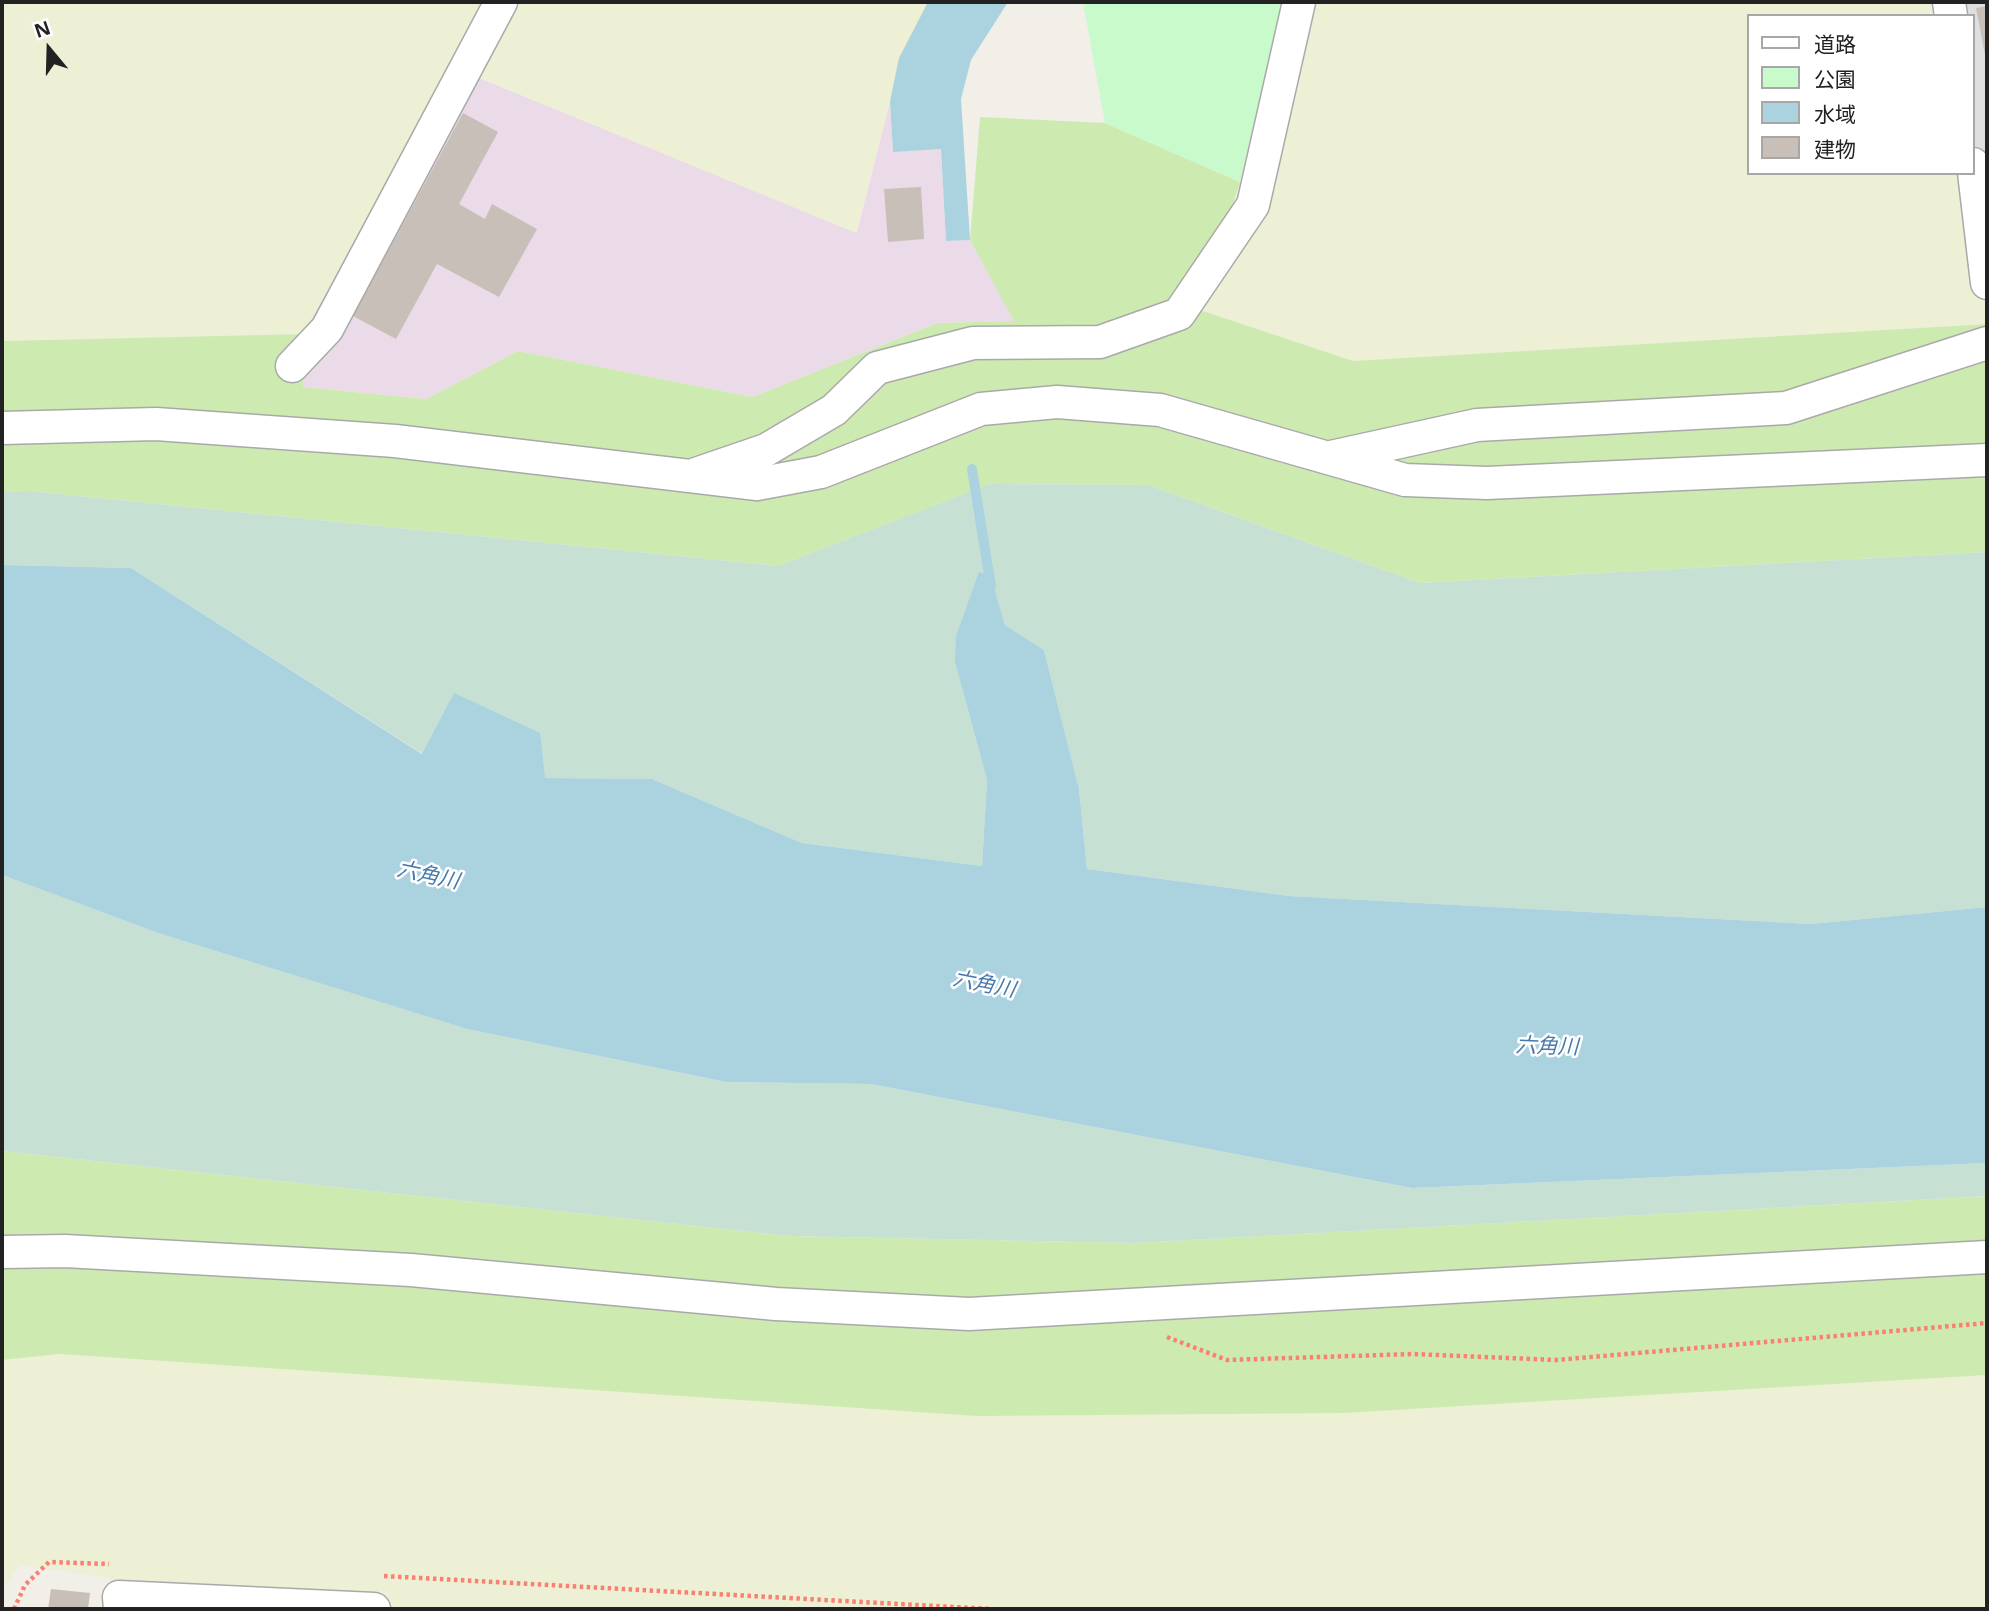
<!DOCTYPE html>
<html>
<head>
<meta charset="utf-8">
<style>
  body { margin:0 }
  #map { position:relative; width:1989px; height:1611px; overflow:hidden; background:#f2efe9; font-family:"Noto Sans","Noto Sans JP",sans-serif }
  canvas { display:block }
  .frame { position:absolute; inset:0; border:4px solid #222; pointer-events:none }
  .legend { position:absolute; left:1747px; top:14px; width:228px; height:161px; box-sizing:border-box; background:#fff; border:2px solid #a7a7a7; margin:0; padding:9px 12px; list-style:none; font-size:21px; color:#222 }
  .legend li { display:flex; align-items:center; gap:14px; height:35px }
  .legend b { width:35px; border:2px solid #a7a7a7 }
  .north { position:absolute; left:14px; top:14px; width:70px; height:70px; -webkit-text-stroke:5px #fff; paint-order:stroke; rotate:341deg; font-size:19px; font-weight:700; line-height:28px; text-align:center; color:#222 }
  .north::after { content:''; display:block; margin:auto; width:24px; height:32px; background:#222; clip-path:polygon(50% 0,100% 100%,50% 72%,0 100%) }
</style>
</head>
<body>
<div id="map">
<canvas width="1989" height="1611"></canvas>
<div class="frame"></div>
<ul class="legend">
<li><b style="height:9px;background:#fff"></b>道路</li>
<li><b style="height:19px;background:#c8facc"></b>公園</li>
<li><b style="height:19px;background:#aad3df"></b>水域</li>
<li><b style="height:19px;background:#c7bfb8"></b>建物</li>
</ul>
<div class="north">N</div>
</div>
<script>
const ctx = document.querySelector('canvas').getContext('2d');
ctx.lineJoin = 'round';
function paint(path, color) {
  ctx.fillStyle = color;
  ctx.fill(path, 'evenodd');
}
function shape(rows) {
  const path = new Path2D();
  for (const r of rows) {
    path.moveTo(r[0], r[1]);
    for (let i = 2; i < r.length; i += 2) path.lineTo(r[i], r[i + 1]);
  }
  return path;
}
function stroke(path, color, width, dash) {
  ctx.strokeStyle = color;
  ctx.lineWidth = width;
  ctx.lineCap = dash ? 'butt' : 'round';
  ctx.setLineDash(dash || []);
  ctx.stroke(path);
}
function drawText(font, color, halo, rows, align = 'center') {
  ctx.font = font + ' "Noto Sans","Noto Sans JP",sans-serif';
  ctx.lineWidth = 5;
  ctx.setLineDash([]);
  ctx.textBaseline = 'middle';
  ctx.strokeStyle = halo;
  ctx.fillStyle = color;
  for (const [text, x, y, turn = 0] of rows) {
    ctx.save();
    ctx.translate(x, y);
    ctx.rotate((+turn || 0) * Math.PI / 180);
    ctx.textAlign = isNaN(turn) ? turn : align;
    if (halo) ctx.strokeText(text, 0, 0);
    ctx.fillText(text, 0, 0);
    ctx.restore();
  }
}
const residential = shape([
  [1931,2,1987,2,1987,160,1973,163,1973,16,1933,16]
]);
const industrial = shape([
  [452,67,857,232,890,101,893,151,941,149,946,241,970,240,1015,321,937,323,753,397,518,351,426,399,303,387,303,334]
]);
const farmland = shape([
  [2,2,1003,2,890,101,856,233,453,67,303,334,2,341],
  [1283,2,1931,2,1933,16,1749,16,1749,173,1973,173,1987,160,1987,324,1353,361,1200,310,1240,182],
  [60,1354,1987,1375,1987,1609,113,1609,109,1578,20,1565,2,1590,2,1360]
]);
const grass = shape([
  [980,117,1105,123,1240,182,1200,310,1353,361,1987,324,1987,552,1420,583,1148,485,991,484,778,566,28,491,2,492,2,341,303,334,303,387,426,399,518,351,753,397,937,323,1014,321,970,240],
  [2,1151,789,1236,1135,1243,1987,1196,1987,1375,1343,1413,977,1416,60,1354,2,1360]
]);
const wetland = shape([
  [990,484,1148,485,1420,583,1987,552,1987,907,1811,924,1289,896,1087,869,1079,789,1044,650,1005,625,991,576,955,662,987,780,982,866,802,843,652,779,544,778,454,694,423,754,131,568,2,565,2,492,28,491,778,566],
  [2,875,158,933,467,1029,726,1082,871,1084,1412,1188,1987,1163,1987,1196,1135,1243,789,1236,2,1151]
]);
const park = shape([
  [1083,2,1283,2,1240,182,1105,123]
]);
const water = shape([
  [928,2,1008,2,971,60,961,99,970,240,946,241,941,149,893,152,890,101,899,58],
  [2,565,131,568,422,754,454,693,540,733,545,778,652,779,802,843,982,866,987,780,955,662,956,636,979,572,991,576,1005,625,1044,650,1079,789,1087,869,1289,896,1811,924,1987,907,1987,1163,1412,1188,871,1084,726,1082,467,1029,158,933,2,875]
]);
const stream = shape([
  [972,469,991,587]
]);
const building = shape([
  [1987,6,1987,59,1986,60,1976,8],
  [463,113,498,132,459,204,485,219,492,204,537,229,499,297,437,264,396,339,353,316],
  [921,187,924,239,888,242,884,189],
  [51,1589,90,1593,88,1609,48,1609]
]);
const path = shape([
  [1167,1337,1227,1360,1413,1354,1556,1360,1987,1323],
  [384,1576,991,1609],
  [14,1609,25,1585,49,1562,109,1564]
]);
const street = shape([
  [1949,2,1951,16],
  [1973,164,1987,283],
  [292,366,327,329,501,2],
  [2,428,156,424,395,441,757,484,821,472,981,409,1057,402,1160,410,1405,480,1487,483,1987,460],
  [1331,457,1477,425,1786,408,1987,343],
  [696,474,766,450,834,410,877,368,973,343,1100,342,1179,314,1253,205,1299,2],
  [2,1252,65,1251,411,1270,776,1304,969,1314,1987,1257],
  [120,1609,119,1597,374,1609]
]);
const waterNames = [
  ["六角川",428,876,12],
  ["六角川",984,985,11],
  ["六角川",1547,1047,2]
];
paint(residential, '#e0dfdf');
paint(industrial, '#ebdbe8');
paint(farmland, '#eef0d5');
paint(grass, '#cdebb0');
paint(wetland, '#c6e0d4');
paint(park, '#c8facc');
paint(water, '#aad3df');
stroke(stream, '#aad3df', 10);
paint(building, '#c7bfb8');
stroke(street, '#a9a9a9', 35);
stroke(path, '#fa8072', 4.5, [3.5, 3.5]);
stroke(street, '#fff', 32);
drawText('italic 21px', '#4a7aab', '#fff', waterNames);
</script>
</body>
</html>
